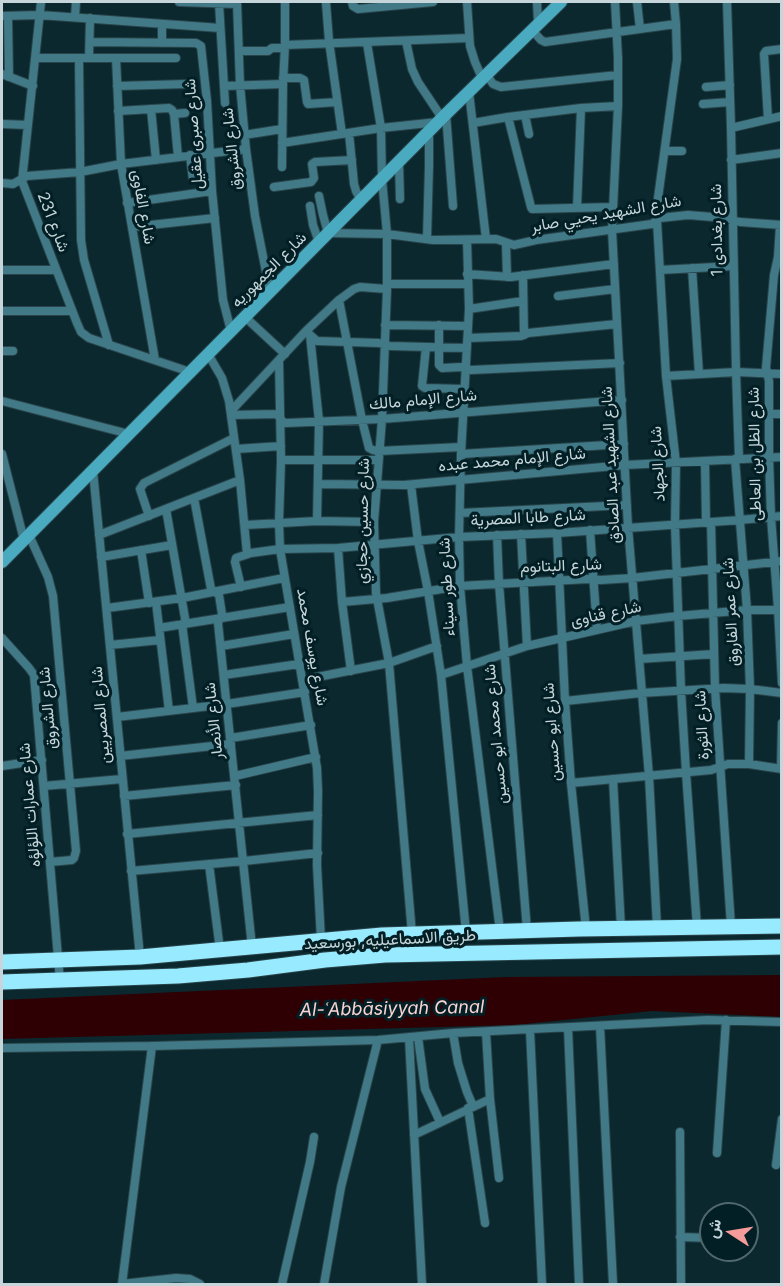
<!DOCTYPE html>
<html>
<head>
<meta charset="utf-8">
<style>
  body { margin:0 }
  #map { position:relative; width:783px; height:1286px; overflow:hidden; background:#0b282f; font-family:Inter,Vazirmatn,sans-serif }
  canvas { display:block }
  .frame { position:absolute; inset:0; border:3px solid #c5d5d9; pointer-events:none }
  .north { position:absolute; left:699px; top:1202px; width:60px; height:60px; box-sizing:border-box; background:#021f25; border:2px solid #50686d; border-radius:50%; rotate:282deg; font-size:16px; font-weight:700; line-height:24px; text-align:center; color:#c5d5d9 }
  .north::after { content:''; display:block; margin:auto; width:21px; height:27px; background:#f59b99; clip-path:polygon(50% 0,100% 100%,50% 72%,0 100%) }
</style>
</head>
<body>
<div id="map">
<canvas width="783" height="1286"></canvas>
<div class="frame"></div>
<div class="north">ش</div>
</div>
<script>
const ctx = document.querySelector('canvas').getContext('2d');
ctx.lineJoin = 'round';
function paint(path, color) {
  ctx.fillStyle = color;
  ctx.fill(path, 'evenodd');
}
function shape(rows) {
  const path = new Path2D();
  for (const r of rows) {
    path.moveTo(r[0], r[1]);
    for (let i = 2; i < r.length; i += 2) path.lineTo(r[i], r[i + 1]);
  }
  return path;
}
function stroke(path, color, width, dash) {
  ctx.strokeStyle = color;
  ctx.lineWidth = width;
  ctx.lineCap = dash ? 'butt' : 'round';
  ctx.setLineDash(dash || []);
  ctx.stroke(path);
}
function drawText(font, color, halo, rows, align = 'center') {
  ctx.font = font + ' Inter,Vazirmatn,sans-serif';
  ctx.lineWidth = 6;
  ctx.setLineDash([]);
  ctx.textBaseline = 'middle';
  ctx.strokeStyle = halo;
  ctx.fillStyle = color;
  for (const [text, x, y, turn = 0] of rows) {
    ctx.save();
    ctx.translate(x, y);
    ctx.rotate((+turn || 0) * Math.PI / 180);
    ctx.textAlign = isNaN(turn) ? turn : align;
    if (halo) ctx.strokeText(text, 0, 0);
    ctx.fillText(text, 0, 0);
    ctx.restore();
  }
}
const water = shape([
  [782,975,781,1017,652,1011,515,1025,2,1039,2,1000,506,977]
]);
const street = shape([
  [41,2,22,181,77,323,81,332,89,338,190,372],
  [179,2,237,4],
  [237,2,240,85,246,149,255,216,270,292],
  [352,2,353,6,358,9,433,2],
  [467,2,470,46,475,62,482,78],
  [537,2,538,22],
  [615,2,618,58,618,106,612,230,628,527,649,776,657,927],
  [637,2,640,29],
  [674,2,676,24,677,59,658,198,657,221,666,376,676,463,675,525,681,690,686,772,697,927],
  [727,2,731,128,736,372,739,459],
  [219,3,225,103],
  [326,3,329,41,342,134],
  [2,16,40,15,220,28],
  [8,16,9,77],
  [75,17,76,2],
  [531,29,541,40,545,42,676,24],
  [406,41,412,69,418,82,442,118],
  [90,42,196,43,201,46,207,101,212,191,223,300,231,331],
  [162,43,162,24],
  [367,43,381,128,382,179,387,234,387,289,382,419,374,522,376,593,389,663,412,934],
  [285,45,469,38],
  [239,51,268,51,272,48,285,48],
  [35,58,176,58],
  [79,58,81,240,84,260,109,345],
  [89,58,90,18],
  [116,58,121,164,155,360],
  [2,74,33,86],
  [486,74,493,84,501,87,618,75],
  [283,78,300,78,304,80,307,102,308,104,337,102],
  [117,86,187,84],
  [224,86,283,84],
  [706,87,730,85],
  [469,92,486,239],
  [703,104,730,102],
  [151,109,156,160],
  [118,111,169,108,172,110,174,114,178,157],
  [174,114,185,113],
  [446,114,453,206],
  [525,115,529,134],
  [508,117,531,207,532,209,612,207],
  [768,119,764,54,766,51,782,49],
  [473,123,508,117,581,108,618,106],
  [2,124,28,125],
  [731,128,782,116],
  [349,133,354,184,356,191,361,200],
  [244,135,282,129],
  [282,143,381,128,438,122],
  [665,151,682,151],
  [190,155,193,180],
  [731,160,782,153],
  [399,162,400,199],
  [282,167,283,84,285,45,285,2],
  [2,183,13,184,27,176,80,172,121,164,246,149],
  [274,187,311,182,314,178,312,164,315,162,352,160],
  [319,196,323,215,328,233,387,234,433,240,496,239,514,245,536,240,652,224,660,218,688,215,725,218,740,222,782,225],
  [127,203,212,191],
  [310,206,313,225,319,242],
  [577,208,581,108],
  [780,225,778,257,774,275,766,368,769,381,769,457,771,517,778,609,782,683],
  [132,227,215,218],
  [427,239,429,166,429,132],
  [467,240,469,309,461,454,459,537,460,586,467,666,500,931],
  [506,243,507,277],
  [692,268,699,374],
  [2,270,56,270],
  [660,270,733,266],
  [467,274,511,277,614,264],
  [523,275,524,335],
  [387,284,467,284],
  [558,296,615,289],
  [339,300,362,420,369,448,373,450,379,451,461,447],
  [469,309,523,301],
  [2,311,72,311],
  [245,317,285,354],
  [385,325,468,326],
  [439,325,439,365,442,368,462,367,471,370,620,363],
  [309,334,317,341,379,343,390,346,467,348],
  [310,335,319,421,317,521],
  [468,338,521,336,528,333,617,324],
  [426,347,422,386,425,388,464,389],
  [2,351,13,351],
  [208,354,222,378,229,401,240,480,247,554],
  [279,360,281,460,279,522,280,549,317,768,318,791,317,865,321,940],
  [666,376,736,372,782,374],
  [2,401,129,434],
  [231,411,306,331,339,300,354,289,360,287,387,289],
  [769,414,782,414],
  [231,415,277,414,283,422,286,423,382,419,622,400],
  [236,449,281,446],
  [2,454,24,540],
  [461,454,624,444],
  [735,459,747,610,750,689,749,764],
  [281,460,378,460],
  [705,461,706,523],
  [93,471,140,957],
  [318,484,404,485,625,465,782,457],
  [411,485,418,541,428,591,441,675,466,932],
  [194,498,211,589,219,595,222,614,218,623,252,947],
  [166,509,186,624],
  [460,513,627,505],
  [149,516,140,489,144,483,234,438],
  [711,522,715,688,731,926],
  [245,525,317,521,374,522],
  [590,530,597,630],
  [557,533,565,701,571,783,586,929],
  [521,534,527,646],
  [29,535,48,577,53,596,76,851,74,858,72,860,50,862],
  [99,535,240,480],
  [497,535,499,584,527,930],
  [338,548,342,602,351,671],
  [141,550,149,603],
  [101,557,172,545],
  [241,587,235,562,236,558,251,553,280,549,338,548,459,537,557,533,740,520,782,516],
  [156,602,169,711],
  [342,602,387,598,460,586,588,579,601,580,632,578,782,561],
  [107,608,182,598,284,578],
  [182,624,193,708],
  [159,628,290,607],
  [2,638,29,668,34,675,60,981],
  [110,645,160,640],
  [221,646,294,634],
  [639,659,714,654],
  [224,675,299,664],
  [441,675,527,646,636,621,678,616,747,610,781,610],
  [302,680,389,663,437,646],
  [565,701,641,693,724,688,750,689,782,693],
  [117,717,227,704,305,692],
  [231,738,311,725],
  [120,756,231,744],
  [2,766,42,760],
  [781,769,782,723],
  [235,776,316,757],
  [613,779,621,928],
  [571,783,711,770,728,764,749,764,782,769],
  [44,786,122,779],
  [124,796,236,785],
  [127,834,318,815],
  [209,864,220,950],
  [131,871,244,861,318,853],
  [600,1026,613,1284],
  [568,1028,579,1284],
  [530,1030,542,1284],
  [486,1032,490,1099,499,1178],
  [453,1033,458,1063,467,1092,473,1106],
  [418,1037,425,1089,440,1122],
  [409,1038,422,1284],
  [2,1048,152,1046,378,1040,453,1033,708,1020,782,1022],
  [468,1108,485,1223],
  [680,1132,681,1284],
  [414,1135,490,1099],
  [717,1153,726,1020],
  [776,1165,782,1119],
  [680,1237,711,1238],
  [747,1239,750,1239],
  [122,1284,152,1046],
  [122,1284,176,1278,190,1279,200,1284],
  [282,1284,310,1162,314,1137],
  [324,1284,341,1187,378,1040]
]);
const secondary = shape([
  [2,562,446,114,561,2]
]);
const highway = shape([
  [2,962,140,957,382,935,579,929,782,926],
  [2,982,178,976,248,970,325,960,385,955,782,947]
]);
const streetNames = [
  ["شارع صبرى عقيل",194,134,-94],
  ["شارع الشروق",232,149,-96],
  ["شارع الفاوى",143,207,80],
  ["شارع الشهيد يحيي صابر",606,214,-10],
  ["شارع 231",53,222,69],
  ["شارع بغدادى 1",717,230,-91],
  ["شارع الجمهوريه",269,270,-45],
  ["شارع الإمام مالك",423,400,-5],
  ["شارع الظل بن العاطى",755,454,-91],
  ["شارع الإمام محمد عبده",512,460,-5],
  ["شارع الجهاد",658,464,-93],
  ["شارع الشهيد عبد الصادق",611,465,-93],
  ["شارع طابا المصرية",528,518,-3],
  ["شارع حسين حجازي",363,521,-89],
  ["شارع البتانوم",561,566,-2],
  ["شارع طور سيناء",447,587,-93],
  ["شارع عمر الفاروق",731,612,-93],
  ["شارع قناوى",606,614,-12],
  ["شارع يوسف محمد",312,647,80],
  ["شارع الشروق",48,708,-95],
  ["شارع المصريين",101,715,-95],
  ["شارع الأنصار",214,721,-96],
  ["شارع الثورة",702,725,-93],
  ["شارع ابو حسين",552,732,-94],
  ["شارع محمد ابو حسين",496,734,-95],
  ["شارع عمارات اللؤلؤه",30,805,-95],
  ["طريق الاسماعيليه, بورسعيد",390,940,-3]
];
const waterNames = [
  ["Al-ʿAbbāsiyyah Canal",392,1009,-1]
];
paint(water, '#2e0003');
stroke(street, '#29444a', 10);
stroke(secondary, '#29444a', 14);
stroke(highway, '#29444a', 17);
stroke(street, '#417987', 8);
stroke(secondary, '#49aac0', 12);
stroke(highway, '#98eafe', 15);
drawText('16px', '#c5d5d9', '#021f25', streetNames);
drawText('italic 18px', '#fbd4d2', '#021f25', waterNames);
</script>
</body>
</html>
